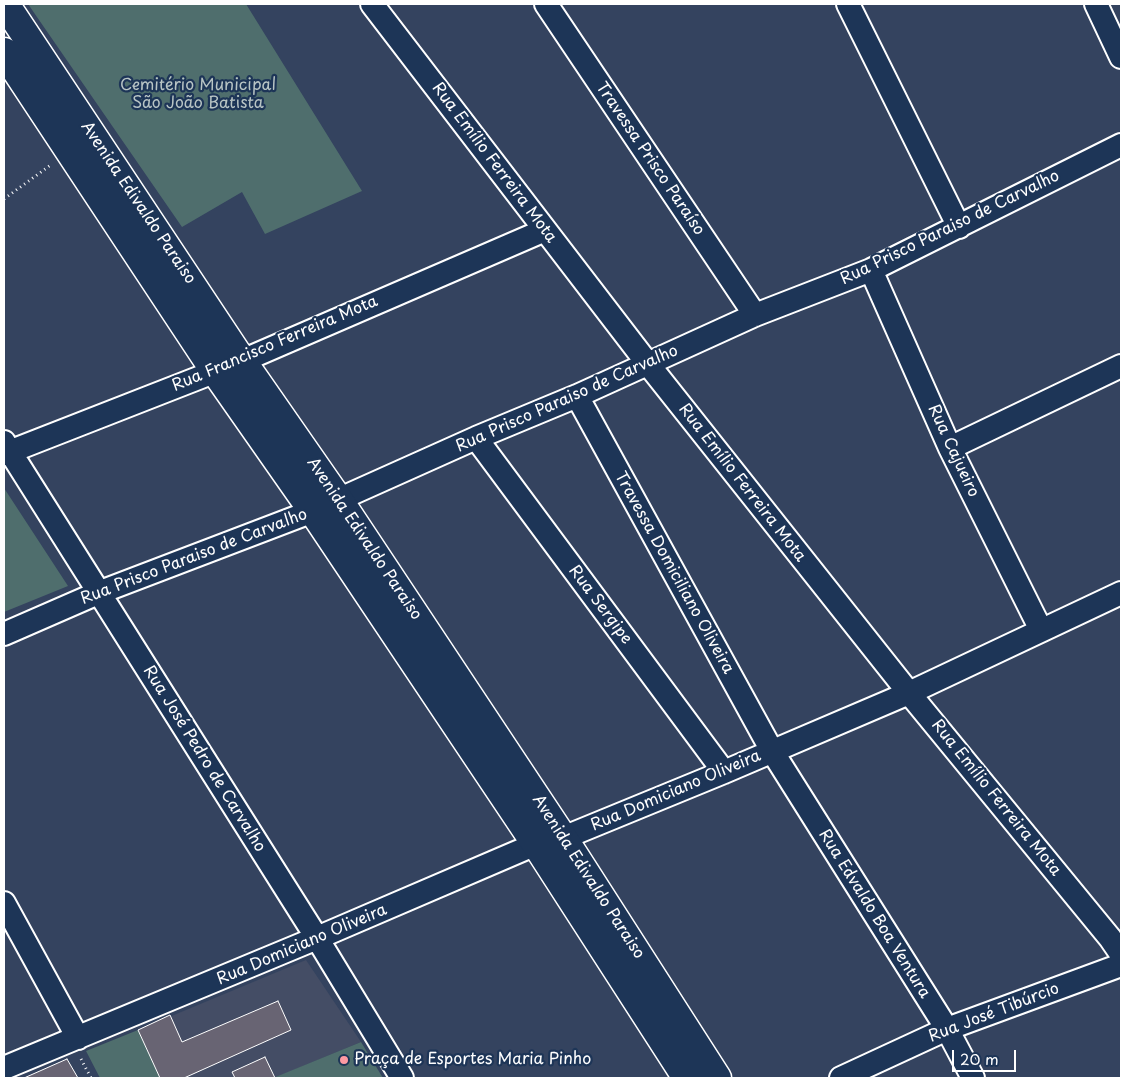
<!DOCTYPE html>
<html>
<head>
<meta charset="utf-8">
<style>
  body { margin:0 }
  #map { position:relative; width:1125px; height:1082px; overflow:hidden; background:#34435f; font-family:"Playpen Sans",sans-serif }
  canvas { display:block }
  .frame { position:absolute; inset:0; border:5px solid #fff; pointer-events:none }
  .scale { position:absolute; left:952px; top:1050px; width:64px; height:22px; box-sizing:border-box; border:2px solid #fff; border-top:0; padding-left:6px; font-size:15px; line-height:18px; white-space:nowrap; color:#fff; -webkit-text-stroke:4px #1d3557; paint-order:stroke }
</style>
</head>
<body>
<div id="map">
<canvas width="1125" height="1082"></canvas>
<div class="frame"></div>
<div class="scale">20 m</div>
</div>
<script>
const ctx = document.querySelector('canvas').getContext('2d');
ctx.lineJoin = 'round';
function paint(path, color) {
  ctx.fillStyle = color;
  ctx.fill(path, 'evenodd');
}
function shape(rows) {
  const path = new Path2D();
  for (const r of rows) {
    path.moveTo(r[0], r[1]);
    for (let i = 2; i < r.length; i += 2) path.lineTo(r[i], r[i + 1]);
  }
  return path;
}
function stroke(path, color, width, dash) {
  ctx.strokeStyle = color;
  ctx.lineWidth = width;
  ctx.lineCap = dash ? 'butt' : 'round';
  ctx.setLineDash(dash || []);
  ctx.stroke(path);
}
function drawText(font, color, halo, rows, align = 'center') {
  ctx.font = font + ' "Playpen Sans",sans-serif';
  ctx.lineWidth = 4.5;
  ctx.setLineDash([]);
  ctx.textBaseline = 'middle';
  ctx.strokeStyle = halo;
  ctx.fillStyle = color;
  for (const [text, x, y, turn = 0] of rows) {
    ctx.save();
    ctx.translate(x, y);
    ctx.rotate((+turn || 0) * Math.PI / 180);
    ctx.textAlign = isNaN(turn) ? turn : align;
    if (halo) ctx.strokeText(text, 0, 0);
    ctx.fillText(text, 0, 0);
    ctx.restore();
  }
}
const built = shape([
  [306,960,361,1042,274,1078,160,1078,138,1030]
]);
const green = shape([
  [28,4,246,4,362,191,265,234,242,192,182,227],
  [4,488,68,586,4,612],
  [138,1030,160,1078,100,1078,86,1051],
  [361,1042,383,1078,273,1078]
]);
const building = shape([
  [278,1001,291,1030,184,1078,160,1078,138,1030,170,1015,182,1042,278,1001],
  [265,1057,275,1078,235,1078,232,1072,265,1057],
  [67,1059,78,1078,24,1078,67,1059]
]);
const path = shape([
  [4,199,52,164],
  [81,1059,91,1078]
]);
const street = shape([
  [372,4,648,364,909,693,1110,938,1121,954],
  [546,4,755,315],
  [848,4,959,227],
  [1096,4,1121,57],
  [871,270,950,448,1041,630],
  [577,396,772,751,947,1029,973,1078],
  [476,438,724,772],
  [4,442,317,938,402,1078],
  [950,448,1121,366],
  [4,454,242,361,545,230],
  [4,634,98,593,313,511,476,438,577,396,755,315,871,270,1121,145],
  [4,903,78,1038],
  [4,1068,317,938,536,844,563,838,724,772,909,693,1121,593],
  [841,1078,947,1029,1121,965]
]);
const secondary = shape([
  [5,4,242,361,338,499,563,838,717,1078],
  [4,52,215,371,313,511,536,844,687,1078]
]);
const markers = [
  [344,1060,5,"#ff9aa2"]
];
const parkNames = [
  ["Cemitério Municipal",198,86],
  ["São João Batista",198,104]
];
const streetNames = [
  ["Travessa Prisco Paraíso",650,159,56],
  ["Rua Emílio Ferreira Mota",494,163,53],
  ["Avenida Edivaldo Paraiso",138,203,56],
  ["Rua Prisco Paraiso de Carvalho",950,228,-26],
  ["Rua Francisco Ferreira Mota",275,344,-23],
  ["Rua Prisco Paraiso de Carvalho",567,399,-24],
  ["Rua Cajueiro",953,451,65],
  ["Rua Emílio Ferreira Mota",742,483,52],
  ["Avenida Edivaldo Paraiso",364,539,56],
  ["Rua Prisco Paraiso de Carvalho",194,557,-21],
  ["Travessa Domiciliano Oliveira",674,573,61],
  ["Rua Sergipe",600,605,53],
  ["Rua José Pedro de Carvalho",204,759,58],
  ["Rua Domiciano Oliveira",676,791,-23],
  ["Rua Emílio Ferreira Mota",996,798,51],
  ["Avenida Edivaldo Paraiso",588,877,57],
  ["Rua Edvaldo Boa Ventura",874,914,58],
  ["Rua Domiciano Oliveira",302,945,-23],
  ["Rua José Tibúrcio",994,1013,-21]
];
const poiNames = [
  ["Praça de Esportes Maria Pinho",354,1060]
];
paint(built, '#444d65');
paint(green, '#4f6e6d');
paint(building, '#686473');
stroke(building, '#fff', 1);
stroke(street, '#fff', 26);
stroke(secondary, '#fff', 31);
stroke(path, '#fff', 3, [1, 4]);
stroke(street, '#1d3557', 22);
stroke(secondary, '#1d3557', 28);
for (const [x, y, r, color] of markers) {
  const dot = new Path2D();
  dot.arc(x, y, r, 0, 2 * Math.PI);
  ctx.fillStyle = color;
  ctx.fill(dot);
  stroke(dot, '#1d3557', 2);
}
drawText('16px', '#b9c5c5', '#1d3557', parkNames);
drawText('16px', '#fff', '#1d3557', streetNames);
drawText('16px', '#fff', '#1d3557', poiNames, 'left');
</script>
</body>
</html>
